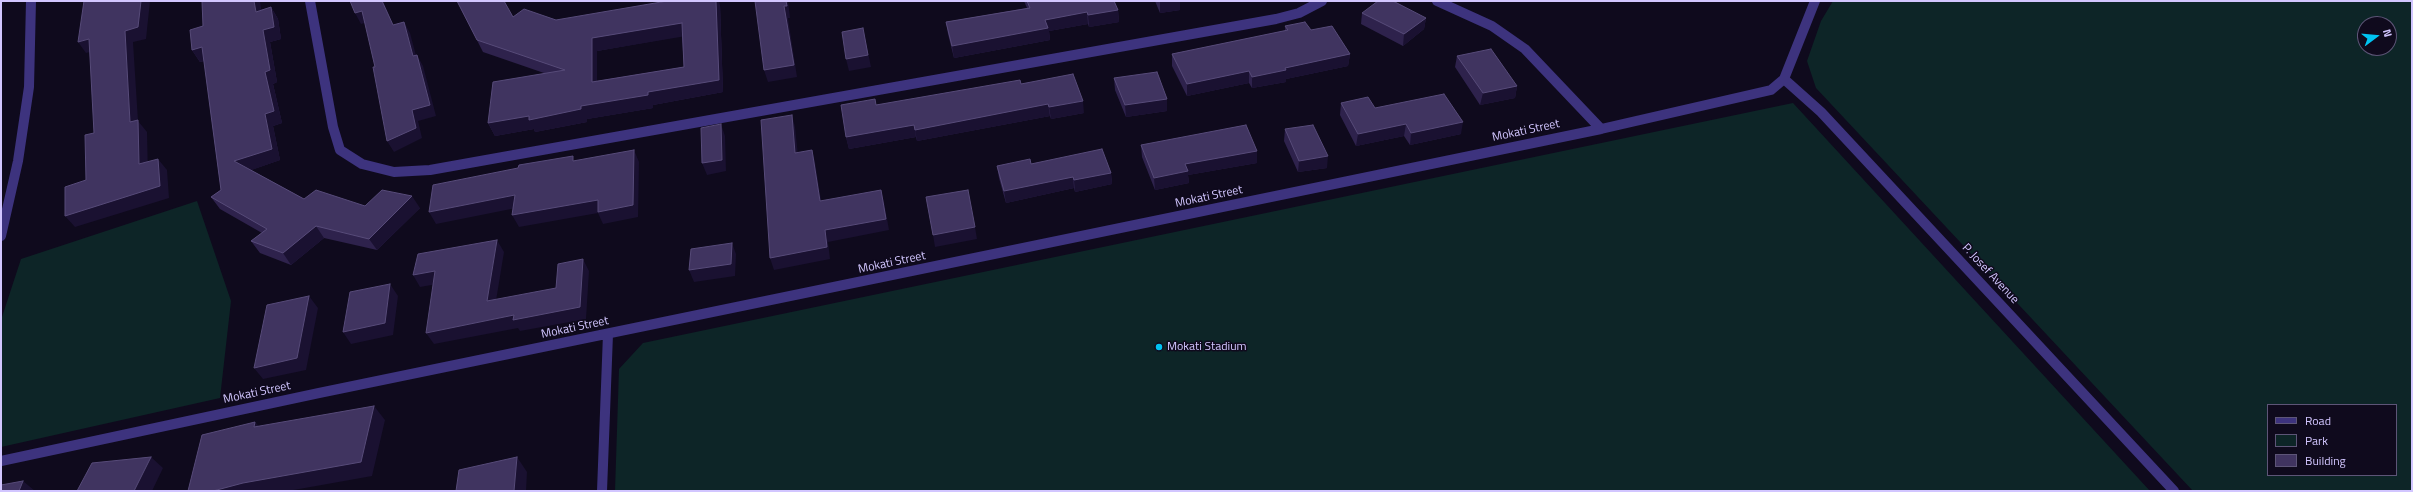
<!DOCTYPE html>
<html>
<head>
<meta charset="utf-8">
<style>
  body { margin:0 }
  #map { position:relative; width:2413px; height:492px; overflow:hidden; background:#0f0a1d; font-family:"Titillium Web",sans-serif }
  canvas { display:block }
  .frame { position:absolute; inset:0; border:2px solid #d2c6ff; pointer-events:none }
  .legend { position:absolute; left:2267px; top:404px; width:130px; height:72px; box-sizing:border-box; background:#0f0a1d; border:1px solid #5d5577; margin:0; padding:5px 7px; list-style:none; font-size:12px; color:#d2c6ff }
  .legend li { display:flex; align-items:center; gap:8px; height:20px }
  .legend b { width:20px; border:1px solid #5d5577 }
  .north { position:absolute; left:2357px; top:16px; width:40px; height:40px; box-sizing:border-box; background:#0f0a1d; border:1px solid #5d5577; border-radius:50%; rotate:74deg; font-size:11px; font-weight:700; line-height:16px; text-align:center; color:#d2c6ff }
  .north::after { content:''; display:block; margin:auto; width:14px; height:18px; background:#00c3f1; clip-path:polygon(50% 0,100% 100%,50% 72%,0 100%) }
</style>
</head>
<body>
<div id="map">
<canvas width="2413" height="492"></canvas>
<div class="frame"></div>
<ul class="legend">
<li><b style="height:5px;background:#3d337e"></b>Road</li>
<li><b style="height:11px;background:#0d2527"></b>Park</li>
<li><b style="height:11px;background:#403460"></b>Building</li>
</ul>
<div class="north">N</div>
</div>
<script>
const ctx = document.querySelector('canvas').getContext('2d');
ctx.lineJoin = 'round';
function paint(path, color) {
  ctx.fillStyle = color;
  ctx.fill(path, 'evenodd');
}
function shape(rows) {
  const path = new Path2D();
  for (const r of rows) {
    path.moveTo(r[0], r[1]);
    for (let i = 2; i < r.length; i += 2) path.lineTo(r[i], r[i + 1]);
  }
  return path;
}
function stroke(path, color, width, dash) {
  ctx.strokeStyle = color;
  ctx.lineWidth = width;
  ctx.lineCap = dash ? 'butt' : 'round';
  ctx.setLineDash(dash || []);
  ctx.stroke(path);
}
function drawText(font, color, halo, rows, align = 'center') {
  ctx.font = font + ' "Titillium Web",sans-serif';
  ctx.lineWidth = 3;
  ctx.setLineDash([]);
  ctx.textBaseline = 'middle';
  ctx.strokeStyle = halo;
  ctx.fillStyle = color;
  for (const [text, x, y, turn = 0] of rows) {
    ctx.save();
    ctx.translate(x, y);
    ctx.rotate((+turn || 0) * Math.PI / 180);
    ctx.textAlign = isNaN(turn) ? turn : align;
    if (halo) ctx.strokeText(text, 0, 0);
    ctx.fillText(text, 0, 0);
    ctx.restore();
  }
}
const green = shape([
  [1833,1,2412,1,2412,491,2193,491,1816,88,1807,61,1821,21],
  [2365,24,2389,24,2389,48,2365,48],
  [2268,405,2396,405,2396,475,2268,475],
  [1793,103,2150,491,615,491,619,369,643,343],
  [197,201,231,301,220,398,1,447,1,320,21,259]
]);
const minor = shape([
  [310,1,333,127,340,150,362,164,394,172,430,170,1276,19,1299,13,1322,1],
  [1437,1,1492,26,1525,49,1601,129],
  [1784,79,1821,112,2174,491],
  [1784,79,1815,1],
  [1,236,18,161,29,87,31,1],
  [1,461,319,393,1601,129,1771,90,1784,79],
  [602,491,608,334]
]);
const wall = shape([
  [457,1,513,17,556,20,720,5,723,92,653,105,653,108,587,119,587,122,535,132,534,129,495,136,488,123,544,73,483,52],
  [682,36,684,67,597,81,597,51],
  [1024,1,1114,1,1118,10,1119,22,1089,27,1088,24,1049,31,1050,40,954,58,948,34,946,22,1027,8],
  [1155,1,1180,1,1180,10,1160,13],
  [271,7,278,19,281,39,270,42,277,82,273,84,282,123,273,126,280,160,251,170,304,199,365,206,420,208,377,250,324,238,291,265,260,253,251,241,262,233,220,209,211,197,221,190,204,61,200,62,192,50,203,26],
  [1362,13,1426,18,1424,29,1403,46,1361,24],
  [1285,26,1311,30,1350,54,1348,66,1286,79,1286,82,1252,88,1249,83,1187,96,1172,66,1172,54,1285,31],
  [1457,56,1517,86,1515,98,1480,105,1455,67],
  [1114,78,1167,99,1167,111,1126,117,1115,90],
  [1021,84,1084,113,1051,119,1050,116,917,141,916,137,849,149,846,137,876,105],
  [1341,103,1375,108,1461,134,1410,145,1404,136,1356,146,1340,115],
  [1285,129,1327,168,1298,172,1284,141],
  [1141,145,1257,151,1257,163,1188,175,1189,183,1155,190,1142,157],
  [1031,164,1111,173,1112,184,1075,192,1074,188,1006,203,999,178,997,166]
]);
const shadedWall = shape([
  [141,1,150,1,146,39,133,42,138,121,147,132,148,176,139,164,130,122,125,31],
  [254,1,260,1,263,23,256,12],
  [382,1,383,1,398,36,393,25],
  [716,1,719,1,720,5,723,92,653,105,653,108,587,119,587,122,535,132,534,129,495,136,488,123,581,106,648,92,719,80],
  [786,1,788,1,790,18,788,18,797,77,768,82,764,70],
  [1164,1,1180,1,1180,10,1160,13,1160,2],
  [271,7,278,19,281,39,270,42,277,82,273,84,282,123,273,126,280,160,243,173,234,161,265,114,265,72,263,30],
  [1118,10,1119,22,1089,27,1088,15],
  [362,11,368,22,361,24,355,13],
  [1087,12,1088,24,1049,31,1050,40,954,58,952,46,1045,20],
  [1426,18,1424,29,1403,46,1404,34],
  [404,22,410,33,419,67,413,56],
  [682,23,686,36,597,51,597,95,592,82,592,38],
  [863,28,871,67,849,71,846,59],
  [89,39,98,50,86,53,78,42],
  [202,47,210,59,200,62,192,50],
  [1350,54,1348,66,1286,79,1286,82,1252,88,1252,77,1285,68],
  [417,55,423,66,436,116,418,121,422,138,394,152,387,141,412,110],
  [1249,71,1249,83,1187,96,1187,84],
  [1517,86,1515,98,1480,105,1483,93],
  [1167,99,1167,111,1126,117,1125,105],
  [1083,101,1084,113,1051,119,1049,107],
  [1048,104,1050,116,917,141,915,130],
  [792,115,795,127,799,165,795,153],
  [1463,122,1461,134,1410,145,1411,133],
  [721,124,725,136,726,171,707,175,702,163],
  [1406,124,1404,136,1356,146,1358,134],
  [914,125,916,137,849,149,846,137],
  [634,150,639,162,638,217,603,224,598,213,519,227,512,215],
  [812,150,815,162,823,213,820,201],
  [1257,151,1257,163,1188,175,1189,183,1155,190,1154,178,1185,164],
  [1328,156,1327,168,1298,172,1299,161],
  [158,159,167,170,169,198,75,227,65,216],
  [1111,173,1112,184,1075,192,1074,180],
  [1073,177,1074,188,1006,203,1004,191],
  [881,190,884,202,889,230,828,242,830,259,774,270,770,258,825,230],
  [515,195,521,207,436,224,429,212],
  [412,196,420,208,377,250,369,239],
  [316,226,324,238,291,265,283,253],
  [975,227,977,239,935,247,933,235],
  [497,240,504,252,494,313,487,301],
  [732,243,736,254,735,276,694,282,689,270],
  [583,259,589,271,586,319,520,331,518,328,434,344,426,333,514,315,580,307],
  [435,271,443,283,420,287,413,275],
  [390,284,398,296,393,335,351,344,343,332],
  [309,296,318,308,306,370,263,379,254,368],
  [374,406,385,420,372,476,288,491,213,491],
  [255,422,268,436,254,427],
  [151,457,163,468,152,491,134,491],
  [517,457,527,472,526,491,514,491],
  [23,481,35,491,19,491]
]);
const building = shape([
  [84,1,141,1,138,27,125,31,130,122,138,120,139,164,158,159,160,186,65,216,65,187,86,180,85,135,94,133,89,39,78,42,84,1],
  [202,1,254,1,256,12,271,7,274,27,263,30,270,70,265,72,274,111,265,114,272,149,234,161,304,199,316,190,365,206,382,190,412,196,369,239,316,226,283,253,251,241,267,229,211,197,221,190,202,47,192,50,190,30,203,26,202,1],
  [350,1,382,1,393,25,404,22,413,56,417,55,430,105,412,110,416,128,387,141,373,67,375,67,362,11,355,13,350,1],
  [457,1,504,1,513,17,524,9,556,20,667,1,716,1,719,80,648,92,648,95,581,106,581,109,529,120,529,116,488,123,493,82,565,70,477,40,457,1],
  [682,23,684,67,592,82,592,38,682,23],
  [755,1,786,1,787,6,784,6,794,65,764,70,755,1],
  [1027,1,1114,1,1118,10,1088,15,1087,12,1045,20,1048,28,952,46,946,22,1030,8,1027,1],
  [1378,1,1393,1,1426,18,1404,34,1362,13,1378,1],
  [1305,22,1311,30,1332,26,1350,54,1285,68,1286,70,1252,77,1249,71,1187,84,1172,54,1288,30,1285,26,1305,22],
  [863,28,868,55,846,59,842,32,863,28],
  [1491,49,1517,86,1483,93,1457,56,1491,49],
  [1157,72,1167,99,1125,105,1114,78,1157,72],
  [1073,74,1083,101,1049,107,1048,104,915,130,914,125,846,137,841,105,875,99,876,105,1020,80,1021,84,1073,74],
  [1444,94,1463,122,1411,133,1406,124,1358,134,1341,103,1368,97,1375,108,1444,94],
  [792,115,795,153,812,150,820,201,881,190,886,219,825,230,827,247,770,258,761,120,792,115],
  [721,124,722,160,702,163,701,128,721,124],
  [1246,125,1257,151,1185,164,1188,171,1154,178,1141,145,1246,125],
  [1313,125,1328,156,1299,161,1285,129,1313,125],
  [1102,149,1111,173,1074,180,1073,177,1004,191,997,166,1030,159,1031,164,1102,149],
  [634,150,633,205,598,212,598,200,512,215,515,195,429,212,433,185,518,168,519,165,573,156,573,161,634,150],
  [968,190,975,227,933,235,926,197,968,190],
  [497,240,487,301,556,288,558,264,583,259,580,307,513,320,514,315,426,333,435,271,413,275,418,254,497,240],
  [732,243,731,264,689,270,691,249,732,243],
  [390,284,385,323,343,332,350,292,390,284],
  [309,296,297,358,254,368,267,305,309,296],
  [374,406,361,462,243,483,213,491,188,491,202,435,255,422,254,427,374,406],
  [151,457,134,491,77,491,92,463,151,457],
  [517,457,514,491,456,491,459,470,517,457],
  [23,481,19,491,1,491,1,485,23,481]
]);
const markers = [
  [1159,347,4,"#00c3f1"]
];
const streetNames = [
  ["Mokati Street",1526,131,-12],
  ["Mokati Street",1209,197,-12],
  ["Mokati Street",892,263,-12],
  ["P. Josef Avenue",1990,274,47],
  ["Mokati Street",575,328,-12],
  ["Mokati Street",257,393,-12]
];
const poiNames = [
  ["Mokati Stadium",1167,347]
];
paint(green, '#0d2527');
stroke(minor, '#3d337e', 10);
paint(wall, '#2e224c');
paint(shadedWall, '#1a1131');
paint(building, '#403460');
stroke(building, '#574b79', 1);
for (const [x, y, r, color] of markers) {
  const dot = new Path2D();
  dot.arc(x, y, r, 0, 2 * Math.PI);
  ctx.fillStyle = color;
  ctx.fill(dot);
  stroke(dot, '#0f0a1d', 1.5);
}
drawText('12px', '#d2c6ff', '#0f0a1d', streetNames);
drawText('12px', '#d2c6ff', '#0f0a1d', poiNames, 'left');
</script>
</body>
</html>
